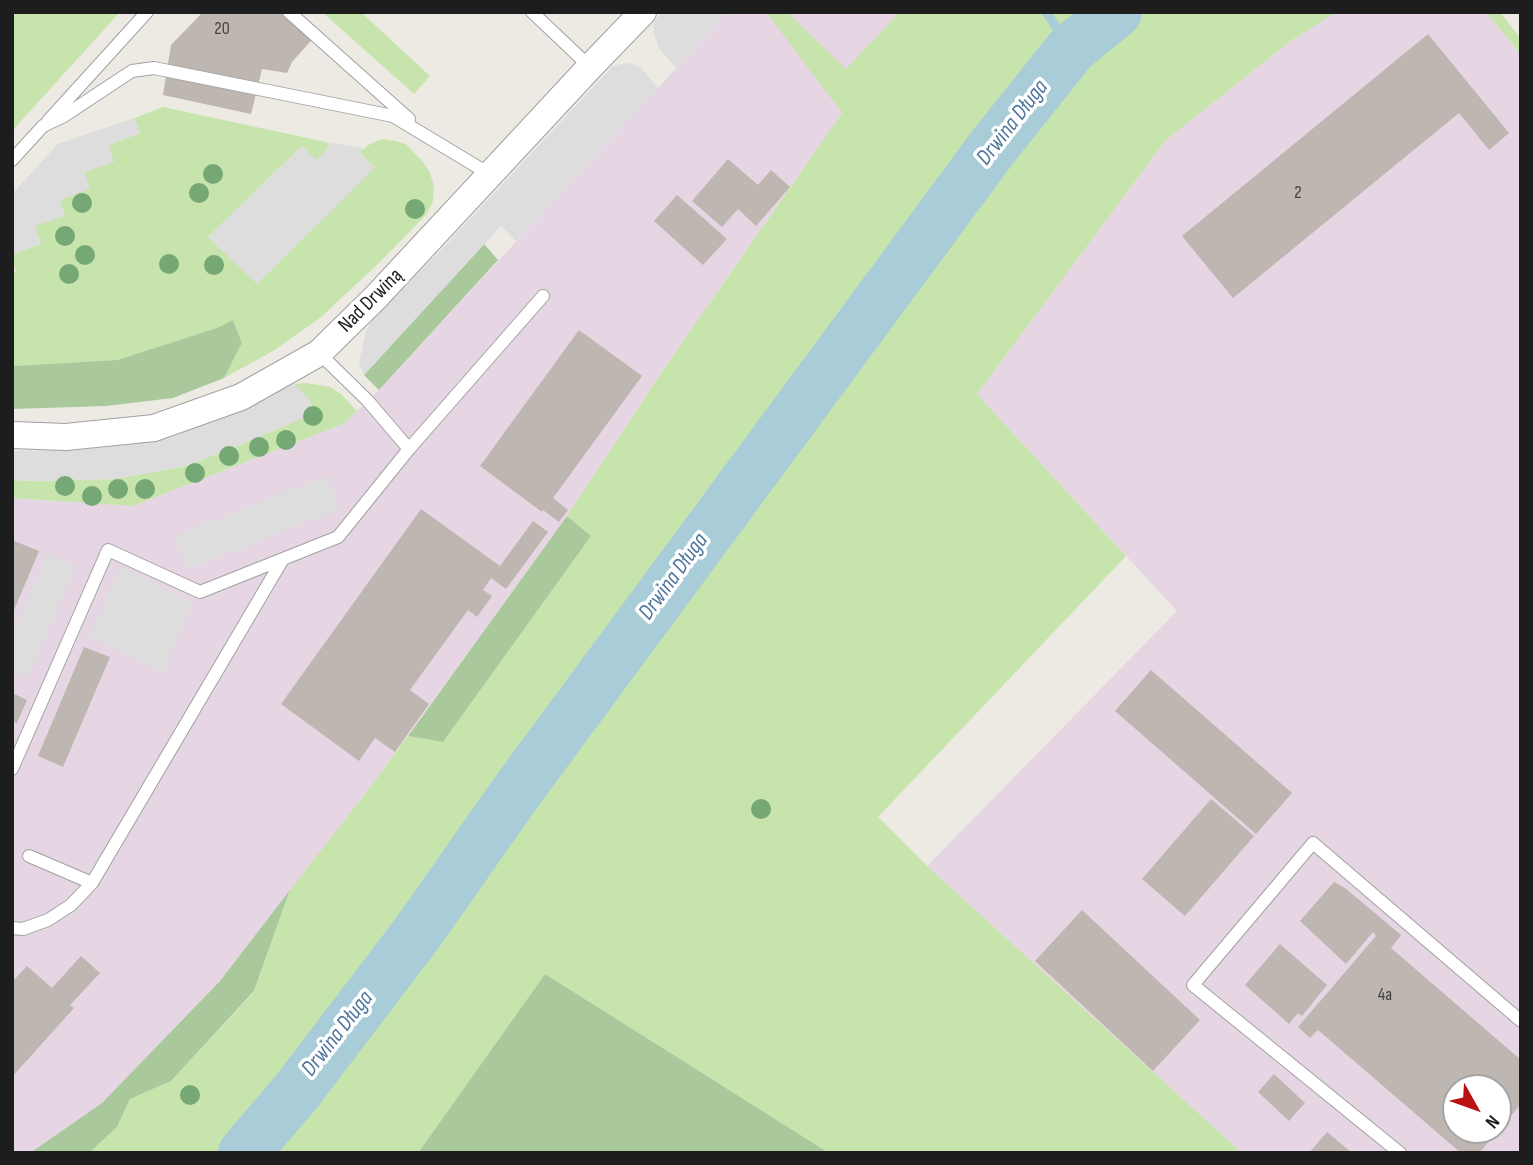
<!DOCTYPE html>
<html>
<head>
<meta charset="utf-8">
<style>
  body { margin:0 }
  #map { position:relative; width:1533px; height:1165px; overflow:hidden; background:#edeae4; font-family:"Sofia Sans Condensed",sans-serif }
  canvas { display:block }
  .frame { position:absolute; inset:0; border:14px solid #1d1d1d; pointer-events:none }
  .north { position:absolute; left:1442px; top:1074px; width:70px; height:70px; box-sizing:border-box; background:#fff; border:2px solid #a5a5a5; border-radius:50%; rotate:130deg; font-size:19px; font-weight:700; line-height:28px; text-align:center; color:#1d1d1d }
  .north::after { content:''; display:block; margin:auto; width:24px; height:32px; background:#ba1111; clip-path:polygon(50% 0,100% 100%,50% 72%,0 100%) }
</style>
</head>
<body>
<div id="map">
<canvas width="1533" height="1165"></canvas>
<div class="frame"></div>
<div class="north">N</div>
</div>
<script>
const ctx = document.querySelector('canvas').getContext('2d');
ctx.lineJoin = 'round';
function paint(path, color) {
  ctx.fillStyle = color;
  ctx.fill(path, 'evenodd');
}
function shape(rows) {
  const path = new Path2D();
  for (const r of rows) {
    path.moveTo(r[0], r[1]);
    for (let i = 2; i < r.length; i += 2) path.lineTo(r[i], r[i + 1]);
  }
  return path;
}
function stroke(path, color, width, dash) {
  ctx.strokeStyle = color;
  ctx.lineWidth = width;
  ctx.lineCap = dash ? 'butt' : 'round';
  ctx.setLineDash(dash || []);
  ctx.stroke(path);
}
function drawText(font, color, halo, rows, align = 'center') {
  ctx.font = font + ' "Sofia Sans Condensed",sans-serif';
  ctx.lineWidth = 7;
  ctx.setLineDash([]);
  ctx.textBaseline = 'middle';
  ctx.strokeStyle = halo;
  ctx.fillStyle = color;
  for (const [text, x, y, turn = 0] of rows) {
    ctx.save();
    ctx.translate(x, y);
    ctx.rotate((+turn || 0) * Math.PI / 180);
    ctx.textAlign = isNaN(turn) ? turn : align;
    if (halo) ctx.strokeText(text, 0, 0);
    ctx.fillText(text, 0, 0);
    ctx.restore();
  }
}
const industrial = shape([
  [728,12,931,12,842,113,661,373,567,516,368,790,220,981,102,1103,30,1153,12,1153,12,498,133,506,343,424,379,390],
  [1337,12,1486,12,1521,55,1521,1153,1242,1153,927,866,1177,611,977,394,1166,140,1292,40],
  [1456,1088,1498,1088,1498,1130,1456,1130]
]);
const grass = shape([
  [12,12,120,12,12,131],
  [322,12,361,12,430,76,414,94],
  [766,12,787,12,846,69,900,12,1337,12,1292,40,1166,140,977,394,1126,556,878,817,927,866,1242,1153,829,1153,545,974,418,1153,89,1153,117,1127,130,1099,171,1081,254,992,290,890,368,790,408,736,443,742,591,536,567,516,661,373,842,113],
  [1486,12,1500,12,1521,39,1521,55],
  [163,107,326,142,329,147,317,161,302,146,208,237,257,283,374,168,359,152,370,144,382,139,396,141,406,144,423,162,430,173,434,186,433,201,426,215,379,263,320,318,273,351,224,378,242,343,233,320,218,328,117,360,12,366,12,273,16,272,12,262,12,254,41,244,35,227,109,145,140,133,134,118],
  [306,383,330,387,341,394,357,411,343,424,133,506,12,498,12,480,40,481,115,479,185,466,230,449,315,413,309,399,294,384]
]);
const forest = shape([
  [484,244,498,260,379,390,364,375],
  [233,320,242,343,224,378,173,398,106,406,12,409,12,366,117,360,217,328],
  [567,516,591,536,443,742,408,736],
  [290,890,254,991,171,1081,130,1099,117,1127,89,1153,30,1153,102,1103,220,981],
  [545,974,615,1018,829,1153,418,1153]
]);
const parking = shape([
  [663,12,728,12,676,68,659,48,654,34,653,22],
  [626,63,635,65,642,69,658,88,516,241,501,226,364,375,359,363,366,331,373,318,442,249,613,66],
  [134,118,140,133,109,145,114,162,85,172,90,189,60,200,65,216,35,226,41,244,12,254,12,194,58,144],
  [326,142,363,148,359,152,375,168,257,284,208,237,302,146,317,160,329,147],
  [294,384,309,399,315,413,230,449,184,466,115,479,40,481,12,480,12,451,68,450,109,447,153,440],
  [327,476,340,509,187,570,173,536],
  [47,555,75,567,28,677,12,670,12,637],
  [120,566,193,602,163,672,90,637]
]);
const stream = shape([
  [1046,12,1071,49]
]);
const river = shape([
  [244,1153,297,1091,418,932,517,791,992,148,1071,49,1116,12]
]);
const building = shape([
  [203,12,294,12,318,33,292,62,287,73,262,69,251,114,163,95,171,45],
  [1428,34,1509,133,1489,150,1459,113,1233,298,1182,236],
  [728,159,758,185,771,170,790,187,756,226,738,209,722,227,692,201],
  [677,195,727,239,703,265,654,221],
  [579,330,642,376,553,498,568,510,559,522,543,510,542,512,480,466],
  [421,509,500,566,533,521,548,532,506,589,491,578,483,590,492,596,477,617,468,610,410,690,429,704,395,752,375,738,359,761,281,704],
  [12,540,39,551,12,615],
  [84,647,110,657,63,767,38,756],
  [1151,670,1292,793,1256,834,1115,711],
  [12,693,27,700,17,723,12,721],
  [1211,799,1254,836,1185,916,1142,879],
  [1334,882,1345,888,1401,935,1391,948,1521,1060,1521,1104,1479,1153,1461,1153,1318,1030,1310,1038,1298,1027,1376,936,1373,932,1346,964,1300,921],
  [1456,1088,1498,1088,1498,1130,1456,1130],
  [1082,910,1200,1020,1153,1071,1035,961],
  [1280,944,1327,985,1302,1016,1298,1013,1289,1024,1245,985],
  [81,956,100,973,70,1005,74,1008,12,1077,12,982,27,966,52,988],
  [1274,1074,1305,1103,1289,1121,1258,1092],
  [1327,1132,1352,1153,1309,1153]
]);
const service = shape([
  [289,12,409,119],
  [532,12,590,67],
  [48,121,147,12],
  [12,160,43,126,64,116,132,71,154,68,393,116,491,175],
  [319,353,368,401,409,449],
  [12,769,108,550,200,592,338,537,409,449,543,296],
  [29,856,92,883],
  [12,928,23,929,48,920,71,905,92,883,283,559],
  [1400,1153,1193,985,1313,843,1521,1021]
]);
const minor = shape([
  [12,435,66,437,154,428,241,397,319,353,376,297,590,67,643,12]
]);
const trees = [
  [213,174],
  [199,193],
  [82,203],
  [415,209],
  [65,236],
  [85,255],
  [169,264],
  [214,265],
  [69,274],
  [313,416],
  [286,440],
  [259,447],
  [229,456],
  [195,473],
  [65,486],
  [118,489],
  [145,489],
  [92,496],
  [761,809],
  [190,1095]
];
const numberNames = [
  ["20",222,29],
  ["2",1298,193],
  ["4a",1385,995]
];
const streetNames = [
  ["Nad Drwiną",371,301,-45]
];
const waterNames = [
  ["Drwina Długa",1013,123,-52],
  ["Drwina Długa",674,577,-54],
  ["Drwina Długa",338,1034,-52]
];
paint(industrial, '#e6d6e3');
paint(grass, '#c8e4ad');
paint(forest, '#a9c99c');
paint(parking, '#ddd');
stroke(stream, '#a8cdd8', 9);
stroke(river, '#a8cdd8', 52);
paint(building, '#bdb6b1');
stroke(service, '#a1a1a1', 14);
stroke(minor, '#a1a1a1', 28);
stroke(service, '#fff', 12);
stroke(minor, '#fff', 26);
ctx.fillStyle = '#76a876';
for (const [x, y] of trees) {
  ctx.beginPath();
  ctx.arc(x, y, 10, 0, 2 * Math.PI);
  ctx.fill();
}
drawText('18px', '#454342', null, numberNames);
drawText('21px', '#1d1d1d', '#fff', streetNames);
drawText('italic 23px', '#4f769d', '#fff', waterNames);
</script>
</body>
</html>
